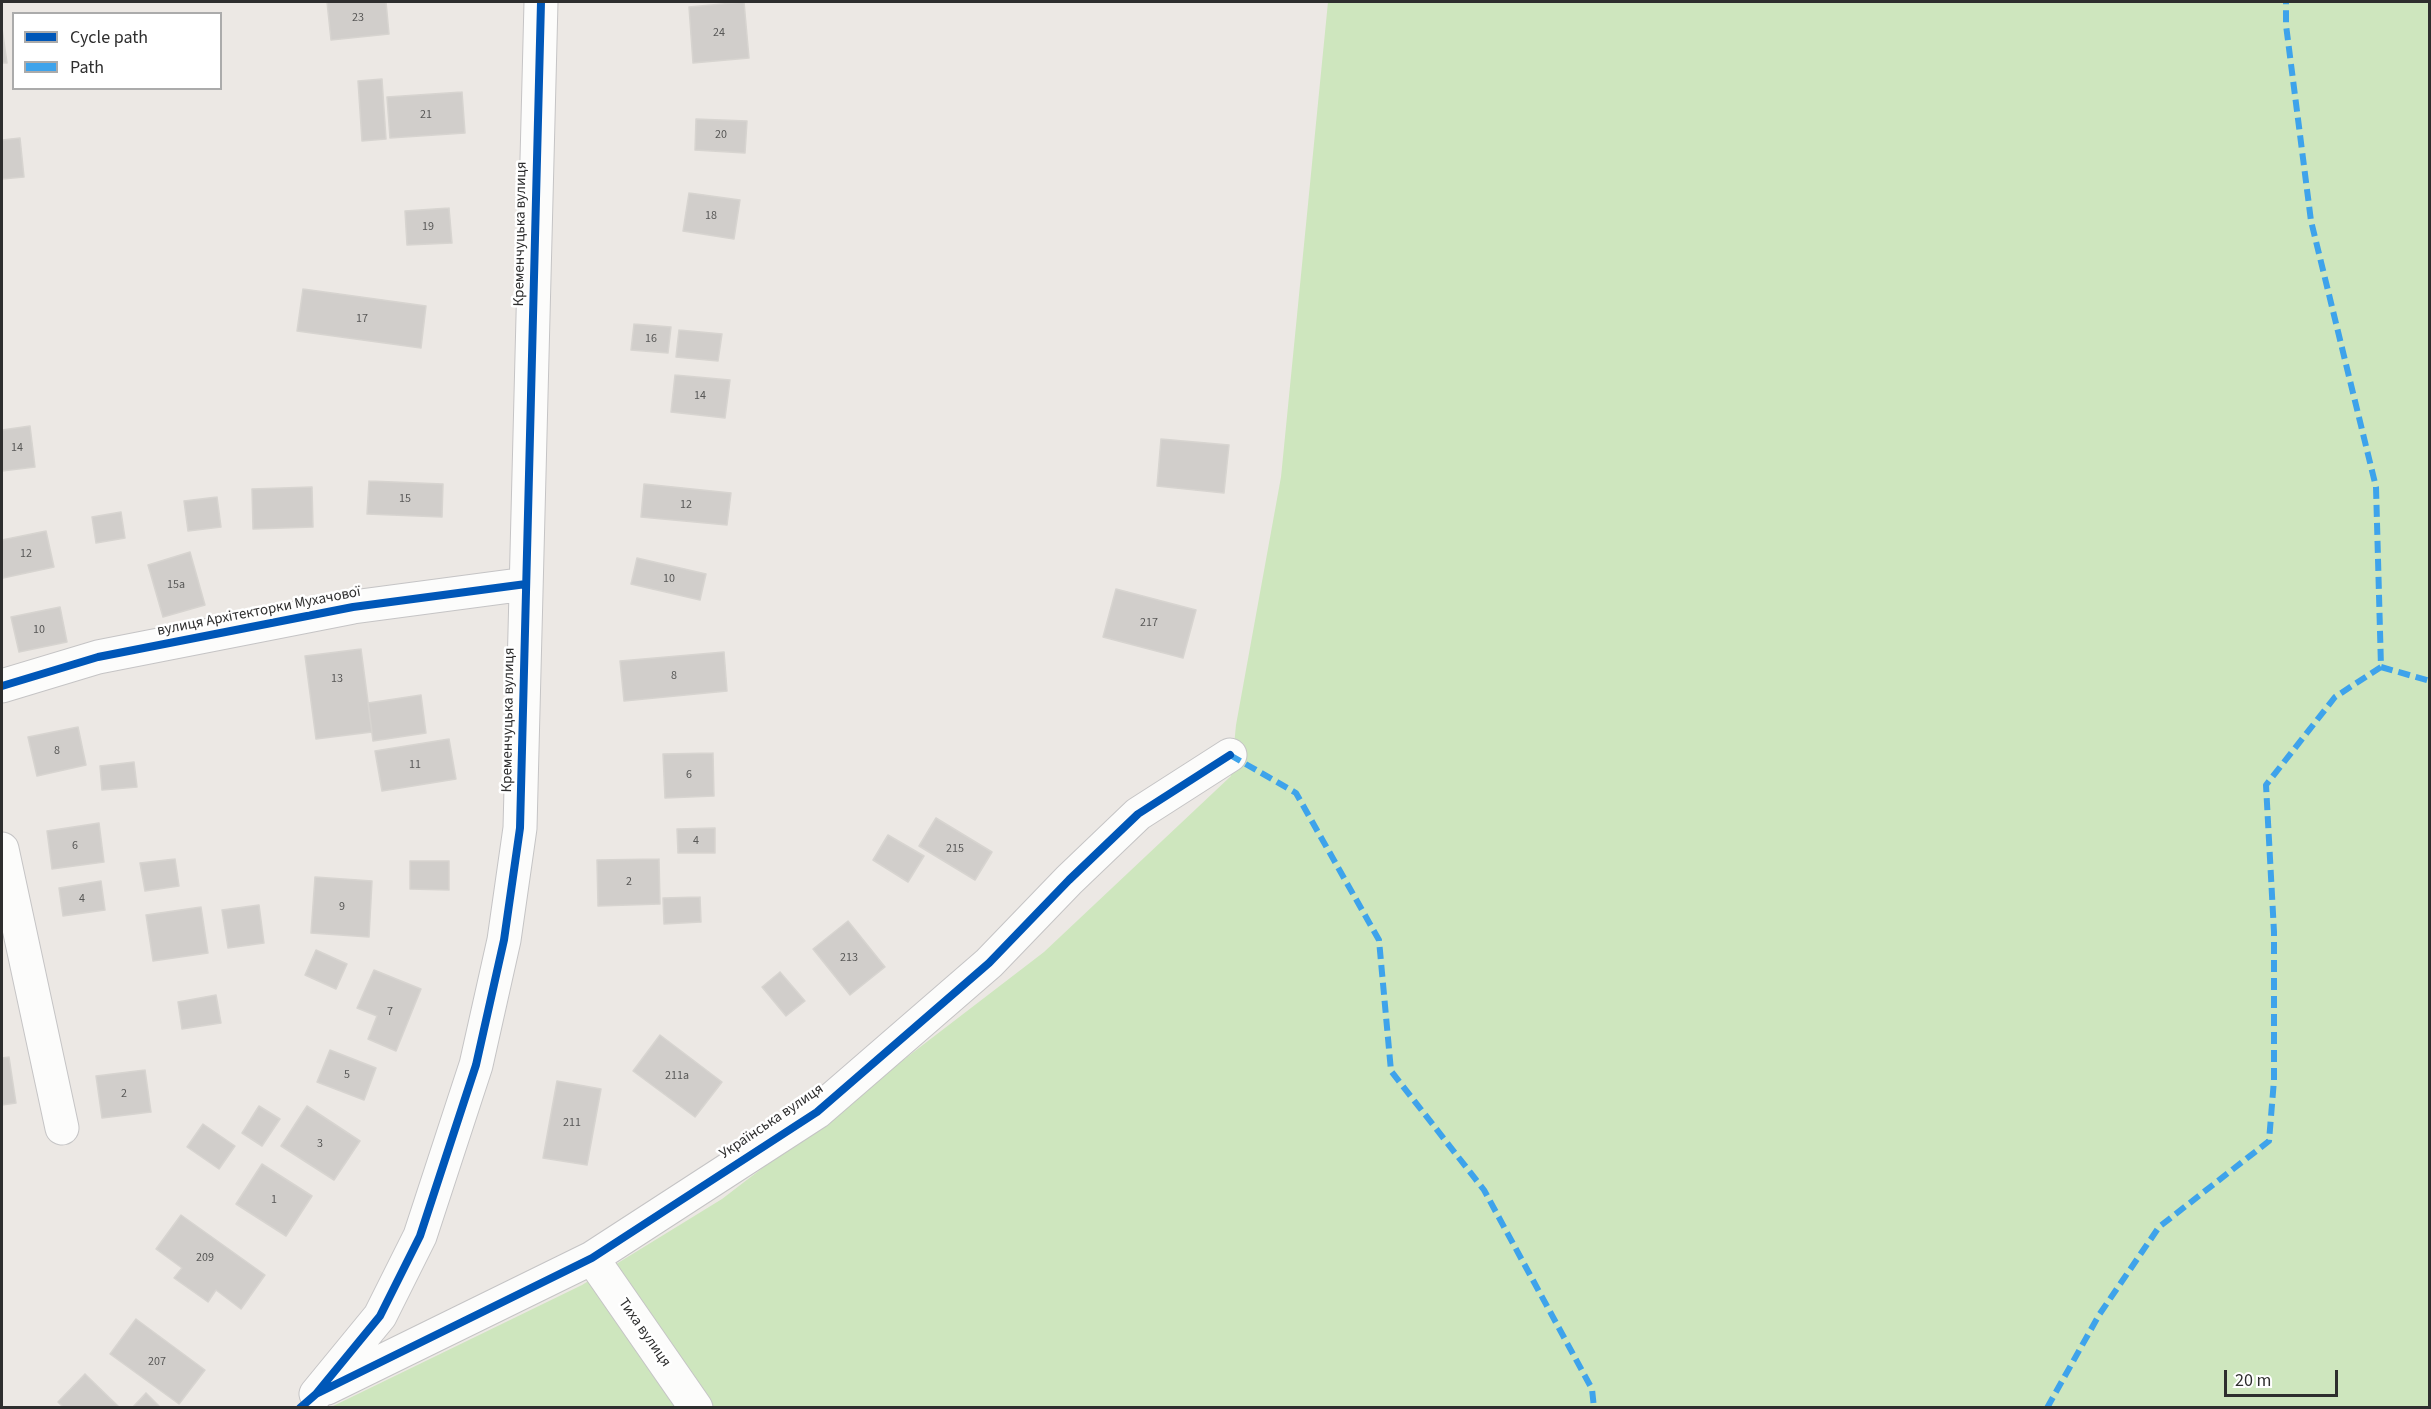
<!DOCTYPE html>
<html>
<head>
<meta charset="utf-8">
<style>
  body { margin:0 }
  #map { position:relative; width:2431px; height:1409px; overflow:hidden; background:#ece8e4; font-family:"Source Sans 3",sans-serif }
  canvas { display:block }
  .frame { position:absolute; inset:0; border:3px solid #2e2e2e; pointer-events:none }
  .legend { position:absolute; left:12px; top:12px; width:210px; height:78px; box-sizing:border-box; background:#fff; border:2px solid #ababab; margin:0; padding:8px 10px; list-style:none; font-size:18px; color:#2e2e2e }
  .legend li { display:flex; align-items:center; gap:12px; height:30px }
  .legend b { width:30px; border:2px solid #ababab }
  .scale { position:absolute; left:2224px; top:1370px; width:114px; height:27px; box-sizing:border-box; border:3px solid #2e2e2e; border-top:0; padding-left:8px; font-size:18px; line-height:21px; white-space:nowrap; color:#2e2e2e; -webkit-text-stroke:4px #fff; paint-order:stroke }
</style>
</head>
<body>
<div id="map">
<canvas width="2431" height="1409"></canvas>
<div class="frame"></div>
<ul class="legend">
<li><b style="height:8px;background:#0057b8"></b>Cycle path</li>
<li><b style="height:8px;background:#3ea3eb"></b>Path</li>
</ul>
<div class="scale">20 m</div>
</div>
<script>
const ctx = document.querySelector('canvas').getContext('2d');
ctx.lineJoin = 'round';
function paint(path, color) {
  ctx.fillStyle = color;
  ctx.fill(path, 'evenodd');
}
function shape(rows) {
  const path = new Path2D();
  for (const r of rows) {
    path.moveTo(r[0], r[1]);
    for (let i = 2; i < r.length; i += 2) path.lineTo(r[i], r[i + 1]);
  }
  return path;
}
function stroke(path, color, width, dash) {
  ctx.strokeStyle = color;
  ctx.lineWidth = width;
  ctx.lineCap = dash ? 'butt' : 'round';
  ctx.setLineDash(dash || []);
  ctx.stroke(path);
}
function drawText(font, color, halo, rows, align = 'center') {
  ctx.font = font + ' "Source Sans 3",sans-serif';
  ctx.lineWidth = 5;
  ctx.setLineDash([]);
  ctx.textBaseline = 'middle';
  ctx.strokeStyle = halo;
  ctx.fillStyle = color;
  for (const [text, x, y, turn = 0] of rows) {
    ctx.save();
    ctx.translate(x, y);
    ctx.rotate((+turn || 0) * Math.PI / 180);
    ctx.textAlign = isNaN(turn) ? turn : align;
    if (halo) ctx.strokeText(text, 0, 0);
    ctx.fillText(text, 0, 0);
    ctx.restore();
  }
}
const green = shape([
  [1328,2,2429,2,2429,1407,329,1408,582,1285,722,1199,1044,952,1231,776,1236,725,1281,477]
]);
const building = shape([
  [327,2,386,2,389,34,331,40,327,2],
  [744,2,749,58,693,63,689,7,744,2],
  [2,28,7,63,2,63,2,28],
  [382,79,386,139,362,141,358,81,382,79],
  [462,92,465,133,390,138,387,97,462,92],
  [696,119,747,121,745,153,695,150,696,119],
  [20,138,24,177,2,179,2,140,20,138],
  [689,193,740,200,734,239,683,231,689,193],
  [449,208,452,243,407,245,405,211,449,208],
  [303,289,426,306,421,348,297,331,303,289],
  [634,324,671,327,668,353,631,350,634,324],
  [679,330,722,334,718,361,676,357,679,330],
  [675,375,730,380,725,418,671,412,675,375],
  [30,426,35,467,2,471,2,430,30,426],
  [1161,439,1229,445,1224,493,1157,486,1161,439],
  [369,481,443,484,442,517,367,514,369,481],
  [644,484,731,493,727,525,641,517,644,484],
  [312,487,313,527,253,529,252,489,312,487],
  [217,497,221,527,188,531,184,501,217,497],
  [121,512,125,538,96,543,92,517,121,512],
  [46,531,54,567,3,578,2,540,46,531],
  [190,552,205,605,163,617,148,565,190,552],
  [637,558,706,574,700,600,631,584,637,558],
  [1116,589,1196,610,1183,658,1103,637,1116,589],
  [60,607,67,642,19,652,11,617,60,607],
  [361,649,372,732,316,739,305,656,361,649],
  [724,652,727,691,624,701,620,661,724,652],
  [421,695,426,733,373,741,368,703,421,695],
  [78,727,86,765,37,776,28,737,78,727],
  [449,739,456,779,382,791,375,751,449,739],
  [713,753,714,796,665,798,663,754,713,753],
  [134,762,137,787,102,790,100,766,134,762],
  [936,818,992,852,975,880,919,846,936,818],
  [99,823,104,862,52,869,47,831,99,823],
  [715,828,715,853,678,853,677,829,715,828],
  [888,835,924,856,908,882,873,860,888,835],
  [175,859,179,886,145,891,140,863,175,859],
  [659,859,660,904,598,906,597,860,659,859],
  [410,861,449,861,449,890,410,889,410,861],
  [315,877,372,881,369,937,311,933,315,877],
  [101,881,105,910,63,916,59,888,101,881],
  [700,897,701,922,664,924,663,898,700,897],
  [259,905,264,943,228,948,222,910,259,905],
  [201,907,208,953,153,961,146,915,201,907],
  [848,921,885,967,850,995,813,949,848,921],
  [316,950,347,964,336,989,305,975,316,950],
  [374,970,421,989,396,1051,368,1039,377,1016,357,1008,374,970],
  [780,972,805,1001,786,1016,762,987,780,972],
  [216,995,221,1023,182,1029,178,1002,216,995],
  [660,1035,722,1082,695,1117,633,1071,660,1035],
  [330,1050,376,1068,364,1100,317,1082,330,1050],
  [9,1057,16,1103,2,1105,2,1058,9,1057],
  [145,1070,151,1112,102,1118,96,1076,145,1070],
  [557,1081,601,1089,587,1165,543,1158,557,1081],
  [259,1106,280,1119,262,1146,242,1133,259,1106],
  [307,1106,360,1141,334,1180,281,1146,307,1106],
  [203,1124,235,1146,219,1169,187,1147,203,1124],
  [262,1164,312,1196,286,1236,236,1204,262,1164],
  [181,1215,265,1275,241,1309,216,1290,208,1302,174,1278,182,1268,156,1249,181,1215],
  [136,1319,205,1370,179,1404,110,1354,136,1319],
  [85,1374,120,1408,64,1408,58,1402,85,1374],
  [146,1393,161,1408,132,1408,146,1393]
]);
const minor = shape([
  [2,686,98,657,353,607,526,584],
  [2,849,62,1128],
  [592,1258,696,1408],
  [327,1388,592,1258,817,1112,989,963,1069,880,1138,814,1230,755],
  [316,1394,380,1316,420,1236,476,1065,504,940,520,828,541,2]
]);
const quiet = shape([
  [2381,667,2430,681],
  [1230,755,1296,793,1379,940,1391,1071,1484,1190,1592,1389,1594,1408],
  [2047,1408,2099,1315,2159,1227,2269,1141,2274,1080,2274,932,2266,785,2335,697,2381,667,2376,487,2311,221,2286,25,2286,2]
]);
const cycleway = shape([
  [2,686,98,657,353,607,526,584],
  [316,1394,380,1316,420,1236,476,1065,504,940,520,828,541,2],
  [300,1408,316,1394,592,1258,817,1112,989,963,1069,880,1138,814,1230,755]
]);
const numberNames = [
  ["23",358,18],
  ["24",719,33],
  ["21",426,115],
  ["20",721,135],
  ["18",711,216],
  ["19",428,227],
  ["17",362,319],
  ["16",651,339],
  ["14",700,396],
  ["14",17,448],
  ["15",405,499],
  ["12",686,505],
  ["12",26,554],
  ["10",669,579],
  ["15а",176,585],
  ["217",1149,623],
  ["10",39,630],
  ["8",674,676],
  ["13",337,679],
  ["8",57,751],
  ["11",415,765],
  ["6",689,775],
  ["4",696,841],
  ["6",75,846],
  ["215",955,849],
  ["2",629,882],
  ["4",82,899],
  ["9",342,907],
  ["213",849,958],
  ["7",390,1012],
  ["5",347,1075],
  ["211а",677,1076],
  ["2",124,1094],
  ["211",572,1123],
  ["3",320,1144],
  ["1",274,1200],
  ["209",205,1258],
  ["207",157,1362]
];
const streetNames = [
  ["Кременчуцька вулиця",521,234,-89],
  ["вулиця Архітекторки Мухачової",259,612,-11],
  ["Кременчуцька вулиця",509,720,-89],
  ["Українська вулиця",772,1122,-34],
  ["Тиха вулиця",644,1333,55]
];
paint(green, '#cee6be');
paint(building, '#d1cecb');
stroke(building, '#d7d4d0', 1.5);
stroke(minor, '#c5c4c5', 35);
stroke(minor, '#fcfcfb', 33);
stroke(quiet, '#3ea3eb', 6, [12, 6]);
stroke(cycleway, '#0057b8', 8);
drawText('12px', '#585857', null, numberNames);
drawText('15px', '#2e2e2e', '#fff', streetNames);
</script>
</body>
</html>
